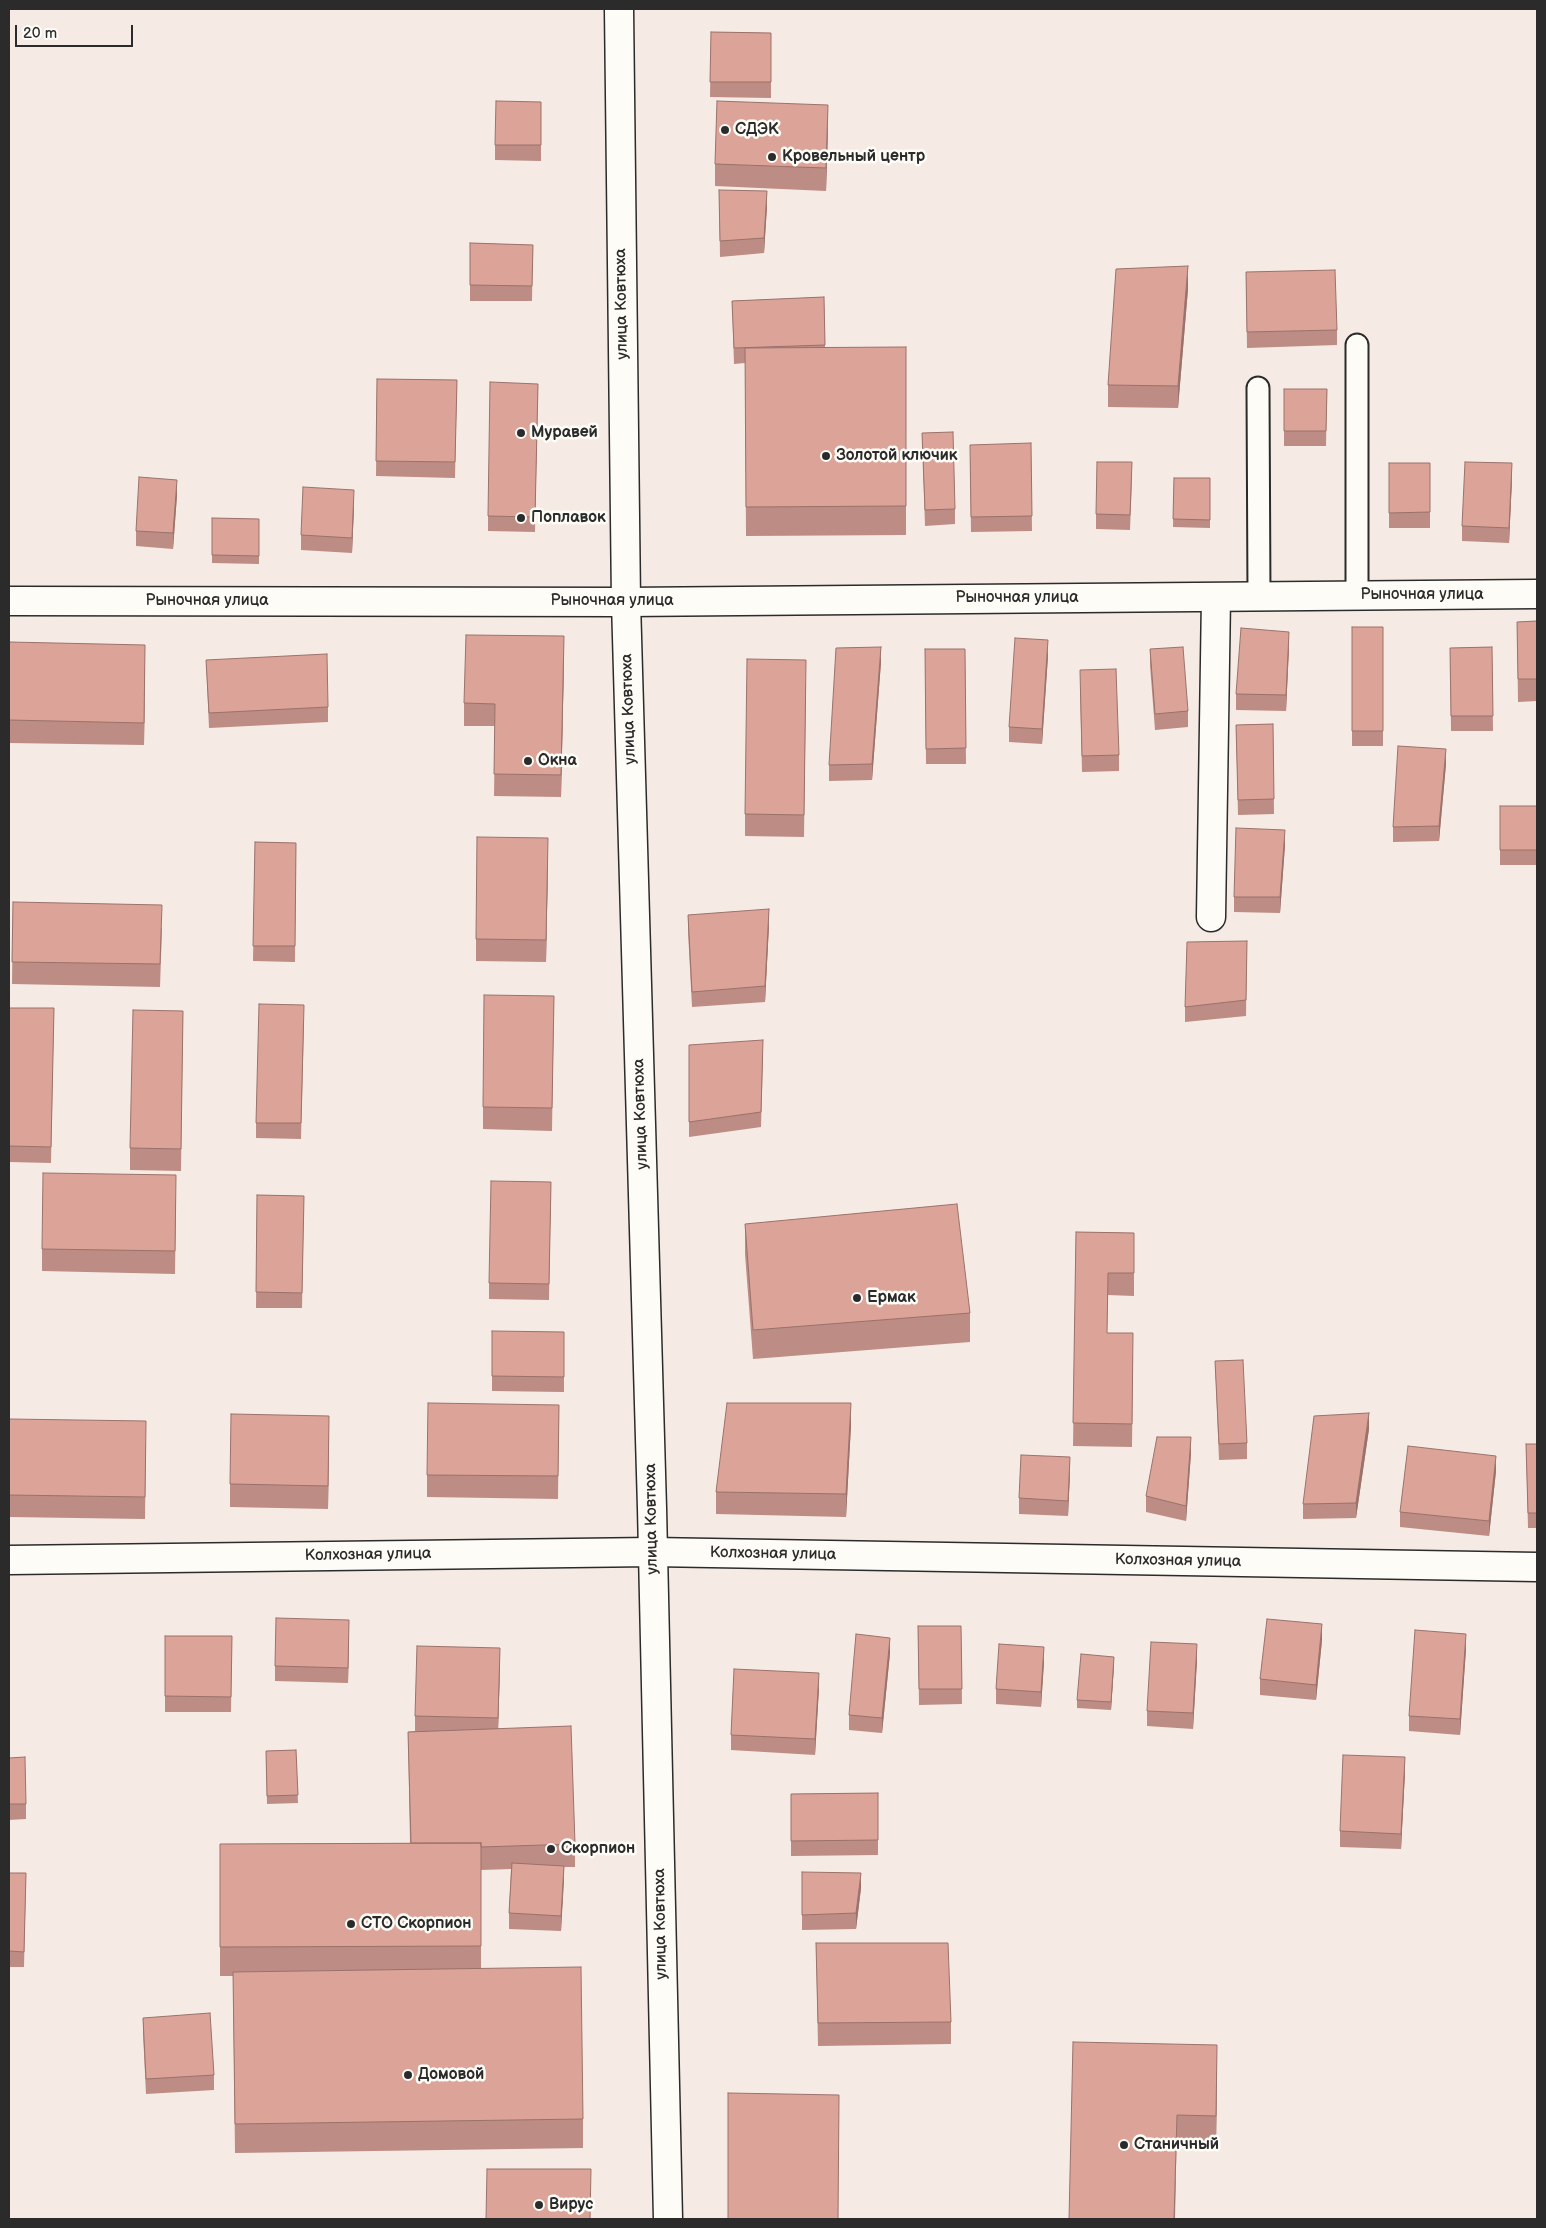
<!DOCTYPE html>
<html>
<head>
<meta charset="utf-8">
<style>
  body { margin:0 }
  #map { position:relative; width:1546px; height:2228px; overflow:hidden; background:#f6eae4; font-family:"Balsamiq Sans",sans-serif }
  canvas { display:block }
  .frame { position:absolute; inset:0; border:10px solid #2b2b2b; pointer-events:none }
  .scale { position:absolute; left:15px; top:25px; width:118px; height:22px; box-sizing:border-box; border:2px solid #2b2b2b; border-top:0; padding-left:6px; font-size:15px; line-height:18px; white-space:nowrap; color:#2b2b2b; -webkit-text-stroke:4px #fdfcf7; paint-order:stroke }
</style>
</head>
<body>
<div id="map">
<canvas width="1546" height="2228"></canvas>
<div class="frame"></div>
<div class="scale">20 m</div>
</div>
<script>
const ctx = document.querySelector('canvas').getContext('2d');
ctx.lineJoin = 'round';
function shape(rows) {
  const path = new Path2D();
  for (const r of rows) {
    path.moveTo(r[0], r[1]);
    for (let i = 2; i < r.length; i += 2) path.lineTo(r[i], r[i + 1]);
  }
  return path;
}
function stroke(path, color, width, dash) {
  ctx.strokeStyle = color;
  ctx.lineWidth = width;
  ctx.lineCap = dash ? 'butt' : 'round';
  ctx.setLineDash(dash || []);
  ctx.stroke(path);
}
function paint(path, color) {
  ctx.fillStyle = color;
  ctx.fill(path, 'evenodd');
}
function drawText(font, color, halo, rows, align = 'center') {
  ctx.font = font + ' "Balsamiq Sans",sans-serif';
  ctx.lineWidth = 5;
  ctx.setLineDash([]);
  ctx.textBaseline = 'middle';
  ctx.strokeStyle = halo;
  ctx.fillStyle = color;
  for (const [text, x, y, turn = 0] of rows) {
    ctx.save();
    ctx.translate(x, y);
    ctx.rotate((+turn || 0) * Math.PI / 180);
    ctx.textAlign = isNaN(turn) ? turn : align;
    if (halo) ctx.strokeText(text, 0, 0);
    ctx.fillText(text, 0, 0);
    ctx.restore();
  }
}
const lane = shape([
  [1258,388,1259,597],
  [1357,596,1357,345]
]);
const street = shape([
  [626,602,1537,594],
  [1211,917,1216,597],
  [9,1560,652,1552,1537,1567]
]);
const secondary = shape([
  [619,9,626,602,652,1508,668,2219],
  [9,601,626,602]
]);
const wall = shape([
  [711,32,771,33,771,98,710,97],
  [541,102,541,161,495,160,495,145],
  [828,128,826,191,715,186,715,164],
  [719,190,767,206,764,253,720,257],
  [470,243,533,245,532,301,470,301],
  [1246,272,1337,330,1337,345,1247,348],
  [1188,289,1178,408,1108,407,1108,385],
  [824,297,825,348,906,347,906,535,746,536,745,363,734,364,732,301],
  [377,379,457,380,455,478,376,476],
  [538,384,535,532,488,531,488,516],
  [1284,389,1327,389,1326,446,1284,446],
  [922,433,955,509,955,524,925,526],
  [1031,443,1032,531,971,532,970,460],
  [1389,463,1430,463,1430,528,1389,528],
  [1132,478,1130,530,1096,529,1096,514],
  [1174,478,1210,478,1210,528,1173,527],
  [1512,479,1509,543,1462,541,1462,526],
  [177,495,173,549,136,546,136,531],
  [354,506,352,553,301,550,301,535],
  [212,518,259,519,259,564,212,563],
  [1537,621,1537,701,1518,702,1517,622],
  [1352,627,1383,627,1383,746,1352,746],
  [9,642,145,668,144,745,9,743],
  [1289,647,1286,711,1236,710,1236,694],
  [1492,647,1493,731,1451,731,1450,648],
  [925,649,965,649,966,764,926,764],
  [1150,649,1188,711,1188,727,1155,730,1150,665],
  [1048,656,1042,744,1009,742,1009,727],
  [564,659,561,797,494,796,495,726,464,726,464,703],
  [206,660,328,707,328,722,209,728],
  [881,662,872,780,829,781,829,765],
  [806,683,804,837,745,836,745,814],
  [1080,686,1119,755,1119,771,1082,772],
  [1273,724,1274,814,1238,815,1236,725],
  [1446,764,1439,841,1393,842,1393,827],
  [1500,806,1537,806,1537,865,1500,865],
  [255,842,296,843,295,962,253,961],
  [1285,845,1280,913,1234,912,1234,897],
  [548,861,546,962,476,961,476,939],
  [13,902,162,928,160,987,12,984],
  [688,915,769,925,765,1002,692,1007,688,931],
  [1247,941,1246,1016,1185,1022,1185,1007],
  [554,996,552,1131,483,1129,483,1107],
  [9,1008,54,1008,51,1163,9,1162],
  [183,1011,181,1171,130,1170,130,1148],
  [304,1020,301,1139,256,1138,256,1123],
  [689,1045,763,1055,761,1127,689,1137],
  [551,1182,549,1300,489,1299,489,1283],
  [257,1195,304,1196,302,1308,256,1308],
  [176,1198,175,1274,42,1271,42,1249],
  [745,1224,970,1313,970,1342,753,1359,745,1254],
  [1076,1232,1134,1233,1134,1296,1108,1295,1107,1333,1133,1356,1132,1447,1073,1446],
  [564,1332,564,1392,492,1391,492,1376],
  [1215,1361,1247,1443,1247,1459,1219,1460],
  [559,1405,558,1499,427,1497,427,1475],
  [9,1419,146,1444,145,1519,9,1517],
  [851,1425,846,1517,716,1514,716,1492],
  [1369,1429,1356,1518,1303,1519,1303,1504],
  [329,1438,328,1509,230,1507,230,1484],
  [1526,1444,1537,1444,1537,1528,1528,1528],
  [1191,1453,1186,1521,1146,1512,1146,1496],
  [1496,1471,1489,1536,1400,1527,1400,1512],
  [1070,1472,1068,1516,1019,1514,1019,1498],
  [918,1626,961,1626,962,1704,919,1705],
  [349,1635,348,1683,275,1681,275,1666],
  [165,1636,232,1636,231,1712,165,1712],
  [1322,1640,1316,1700,1260,1695,1260,1679],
  [1466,1649,1460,1735,1409,1731,1409,1716],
  [890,1653,882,1733,849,1730,849,1715],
  [1197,1660,1193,1729,1147,1726,1147,1711],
  [1044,1662,1041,1707,996,1704,996,1689],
  [500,1664,498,1729,575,1844,575,1867,564,1867,561,1931,509,1929,509,1913,511,1869,481,1870,481,1969,583,2119,583,2148,235,2153,233,1976,220,1976,220,1844,410,1843,408,1732,415,1731,415,1716],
  [1114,1665,1111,1710,1077,1708,1077,1700],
  [819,1688,815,1755,731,1750,731,1735],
  [296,1750,298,1803,267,1804,266,1751],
  [9,1758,26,1804,26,1819,9,1820],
  [1405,1772,1401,1849,1340,1847,1340,1831],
  [878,1793,878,1855,791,1856,791,1794],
  [802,1872,861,1888,856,1929,802,1930],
  [9,1873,26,1873,24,1967,9,1967],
  [816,1943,951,2022,951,2044,818,2046],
  [143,2018,214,2075,214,2090,146,2094,143,2033],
  [1217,2074,1216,2145,1177,2144,1069,2219]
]);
const shadedWall = shape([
  [828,105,828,128,826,191,826,168],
  [767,191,767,206,764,253,764,238],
  [1188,266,1188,289,1178,408,1178,386],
  [1512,463,1512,479,1509,543,1509,528],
  [177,480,177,495,173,549,173,533],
  [354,490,354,506,352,553,352,538],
  [1289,632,1289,647,1286,711,1286,695],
  [564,636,564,659,561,797,561,775],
  [1048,640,1048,656,1042,744,1042,729],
  [145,645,145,668,144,745,144,723],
  [881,647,881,662,872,780,872,764],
  [1446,749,1446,764,1439,841,1439,826],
  [1285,830,1285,845,1280,913,1280,897],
  [548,838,548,861,546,962,546,940],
  [769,909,769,925,765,1002,765,986],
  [851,1403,851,1425,846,1517,846,1494],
  [1369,1413,1369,1429,1356,1518,1356,1503],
  [329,1416,329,1438,328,1509,328,1486],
  [1191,1437,1191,1453,1186,1521,1186,1506],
  [1496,1456,1496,1471,1489,1536,1489,1521],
  [1070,1457,1070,1472,1068,1516,1068,1501],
  [349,1620,349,1635,348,1683,348,1668],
  [1322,1624,1322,1640,1316,1700,1316,1685],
  [1466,1634,1466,1649,1460,1735,1460,1719],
  [890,1638,890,1653,882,1733,882,1718],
  [1197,1644,1197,1660,1193,1729,1193,1713],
  [1044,1647,1044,1662,1041,1707,1041,1692],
  [500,1648,500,1664,498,1734,498,1718],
  [1114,1657,1114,1665,1111,1710,1111,1702],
  [819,1673,819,1688,815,1755,815,1739],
  [1405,1757,1405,1772,1401,1849,1401,1834],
  [564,1866,564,1881,561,1931,561,1916],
  [861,1873,861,1888,856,1929,856,1913],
  [1217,2045,1217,2074,1216,2145,1216,2116],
  [1177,2115,1175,2219,1174,2219]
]);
const building = shape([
  [711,32,771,33,771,82,710,82,711,32],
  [496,101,541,102,541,145,495,145,496,101],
  [717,101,828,105,826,168,715,164,717,101],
  [719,190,767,191,764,238,720,241,719,190],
  [470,243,533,245,532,286,470,285,470,243],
  [1188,266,1178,386,1108,385,1116,269,1188,266],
  [1335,270,1337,330,1247,332,1246,272,1335,270],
  [824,297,825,345,734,348,732,301,824,297],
  [906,347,906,506,746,507,745,348,906,347],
  [377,379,457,380,455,462,376,461,377,379],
  [490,382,538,384,535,517,488,516,490,382],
  [1284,389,1327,389,1326,431,1284,431,1284,389],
  [953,432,955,509,925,510,922,433,953,432],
  [1031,443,1032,516,971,517,970,445,1031,443],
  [1097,462,1132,462,1130,515,1096,514,1097,462],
  [1465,462,1512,463,1509,528,1462,526,1465,462],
  [1389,463,1430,463,1430,512,1389,513,1389,463],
  [139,477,177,480,173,533,136,531,139,477],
  [1174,478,1210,478,1210,520,1173,519,1174,478],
  [303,487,354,490,352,538,301,535,303,487],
  [212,518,259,519,259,556,212,555,212,518],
  [1537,621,1537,679,1518,679,1517,622,1537,621],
  [1352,627,1383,627,1383,731,1352,731,1352,627],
  [1241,628,1289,632,1286,695,1236,694,1241,628],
  [466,635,564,636,561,775,494,774,495,704,464,703,466,635],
  [1015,638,1048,640,1042,729,1009,727,1015,638],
  [9,642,145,645,144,723,9,720,9,642],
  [881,647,872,764,829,765,836,648,881,647],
  [1183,647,1188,711,1155,714,1150,649,1183,647],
  [1492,647,1493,716,1451,716,1450,648,1492,647],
  [925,649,965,649,966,748,926,749,925,649],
  [327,654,328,707,209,713,206,660,327,654],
  [747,659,806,660,804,815,745,814,747,659],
  [1116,669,1119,755,1082,756,1080,670,1116,669],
  [1273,724,1274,799,1238,800,1236,725,1273,724],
  [1398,746,1446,749,1439,826,1393,827,1398,746],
  [1500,806,1537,806,1537,850,1500,850,1500,806],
  [1236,828,1285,830,1280,897,1234,897,1236,828],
  [477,837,548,838,546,940,476,939,477,837],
  [255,842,296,843,295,946,253,946,255,842],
  [13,902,162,905,160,964,12,962,13,902],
  [769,909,765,986,692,992,688,915,769,909],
  [1247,941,1246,1000,1185,1007,1187,942,1247,941],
  [484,995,554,996,552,1108,483,1107,484,995],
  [259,1004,304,1005,301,1123,256,1123,259,1004],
  [9,1008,54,1008,51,1147,9,1146,9,1008],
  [133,1010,183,1011,181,1149,130,1148,133,1010],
  [763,1040,761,1112,689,1122,689,1045,763,1040],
  [43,1173,176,1175,175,1251,42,1249,43,1173],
  [491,1181,551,1182,549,1284,489,1283,491,1181],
  [257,1195,304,1196,302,1293,256,1292,257,1195],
  [957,1204,970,1313,753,1330,745,1224,957,1204],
  [1076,1232,1134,1233,1134,1273,1108,1273,1107,1333,1133,1333,1132,1424,1073,1423,1076,1232],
  [492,1331,564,1332,564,1377,492,1376,492,1331],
  [1243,1360,1247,1443,1219,1444,1215,1361,1243,1360],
  [428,1403,559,1405,558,1476,427,1475,428,1403],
  [727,1403,851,1403,846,1494,716,1492,727,1403],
  [1369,1413,1356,1503,1303,1504,1314,1416,1369,1413],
  [231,1414,329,1416,328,1486,230,1484,231,1414],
  [9,1419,146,1421,145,1497,9,1495,9,1419],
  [1157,1437,1191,1437,1186,1506,1146,1496,1157,1437],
  [1526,1444,1537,1444,1537,1513,1528,1513,1526,1444],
  [1408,1446,1496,1456,1489,1521,1400,1512,1408,1446],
  [1021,1455,1070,1457,1068,1501,1019,1498,1021,1455],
  [276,1618,349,1620,348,1668,275,1666,276,1618],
  [1267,1619,1322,1624,1316,1685,1260,1679,1267,1619],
  [918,1626,961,1626,962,1689,919,1689,918,1626],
  [1415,1630,1466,1634,1460,1719,1409,1716,1415,1630],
  [856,1634,890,1638,882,1718,849,1715,856,1634],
  [165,1636,232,1636,231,1697,165,1696,165,1636],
  [1151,1642,1197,1644,1193,1713,1147,1711,1151,1642],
  [999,1644,1044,1647,1041,1692,996,1689,999,1644],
  [417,1646,500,1648,498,1718,415,1716,417,1646],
  [1081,1654,1114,1657,1111,1702,1077,1700,1081,1654],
  [734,1669,819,1673,815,1739,731,1735,734,1669],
  [571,1726,575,1844,481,1847,481,1843,411,1843,408,1732,571,1726],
  [296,1750,298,1795,267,1796,266,1751,296,1750],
  [1343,1755,1405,1757,1401,1834,1340,1831,1343,1755],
  [25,1757,26,1804,9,1804,9,1758,25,1757],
  [878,1793,878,1840,791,1841,791,1794,878,1793],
  [481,1843,481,1946,220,1947,220,1844,481,1843],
  [512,1863,564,1866,561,1916,509,1913,512,1863],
  [802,1872,861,1873,856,1913,802,1915,802,1872],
  [9,1873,26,1873,24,1952,9,1951,9,1873],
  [816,1943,948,1943,951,2022,818,2023,816,1943],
  [581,1967,583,2119,235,2124,233,1972,581,1967],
  [210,2013,214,2075,146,2079,143,2018,210,2013],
  [1073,2042,1217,2045,1216,2116,1177,2115,1174,2219,1069,2219,1073,2042],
  [728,2093,839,2095,838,2219,728,2219,728,2093],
  [487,2169,591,2169,590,2219,486,2219,487,2169]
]);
const markers = [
  [725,130,5,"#2b2b2b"],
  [772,157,5,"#2b2b2b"],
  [521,433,5,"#2b2b2b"],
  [826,456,5,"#2b2b2b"],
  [521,518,5,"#2b2b2b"],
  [528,761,5,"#2b2b2b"],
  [857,1298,5,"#2b2b2b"],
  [551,1849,5,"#2b2b2b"],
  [351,1924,5,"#2b2b2b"],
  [408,2075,5,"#2b2b2b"],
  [1124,2145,5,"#2b2b2b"],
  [539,2205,5,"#2b2b2b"]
];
const poiNames = [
  ["СДЭК",735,130],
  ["Кровельный центр",782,157],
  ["Муравей",531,433],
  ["Золотой ключик",836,456],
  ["Поплавок",531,518],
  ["Окна",538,761],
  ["Ермак",867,1298],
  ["Скорпион",561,1849],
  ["СТО Скорпион",361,1924],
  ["Домовой",418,2075],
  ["Станичный",1134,2145],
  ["Вирус",549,2205]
];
const streetNames = [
  ["улица Ковтюха",622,304,-91],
  ["Рыночная улица",1422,595],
  ["Рыночная улица",1017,598],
  ["Рыночная улица",207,601],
  ["Рыночная улица",612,601],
  ["улица Ковтюха",629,709,-92],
  ["улица Ковтюха",641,1114,-92],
  ["улица Ковтюха",652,1519,-91],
  ["Колхозная улица",773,1554,1],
  ["Колхозная улица",368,1555,-1],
  ["Колхозная улица",1178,1561,1],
  ["улица Ковтюха",661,1924,-91]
];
stroke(lane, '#2b2b2b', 25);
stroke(street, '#2b2b2b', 31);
stroke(secondary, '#2b2b2b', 31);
stroke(lane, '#fdfcf7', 21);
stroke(street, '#fdfcf7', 28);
stroke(secondary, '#fdfcf7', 28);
paint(wall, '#bd8c84');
paint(shadedWall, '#9a726b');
paint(building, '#dca399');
stroke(building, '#9a726b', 1);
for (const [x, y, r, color] of markers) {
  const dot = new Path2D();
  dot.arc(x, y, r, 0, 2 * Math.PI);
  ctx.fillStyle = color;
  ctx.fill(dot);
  stroke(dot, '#fdfcf7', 2);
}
drawText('bold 16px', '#2b2b2b', '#fdfcf7', poiNames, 'left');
drawText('16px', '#2b2b2b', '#fdfcf7', streetNames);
</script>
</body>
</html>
